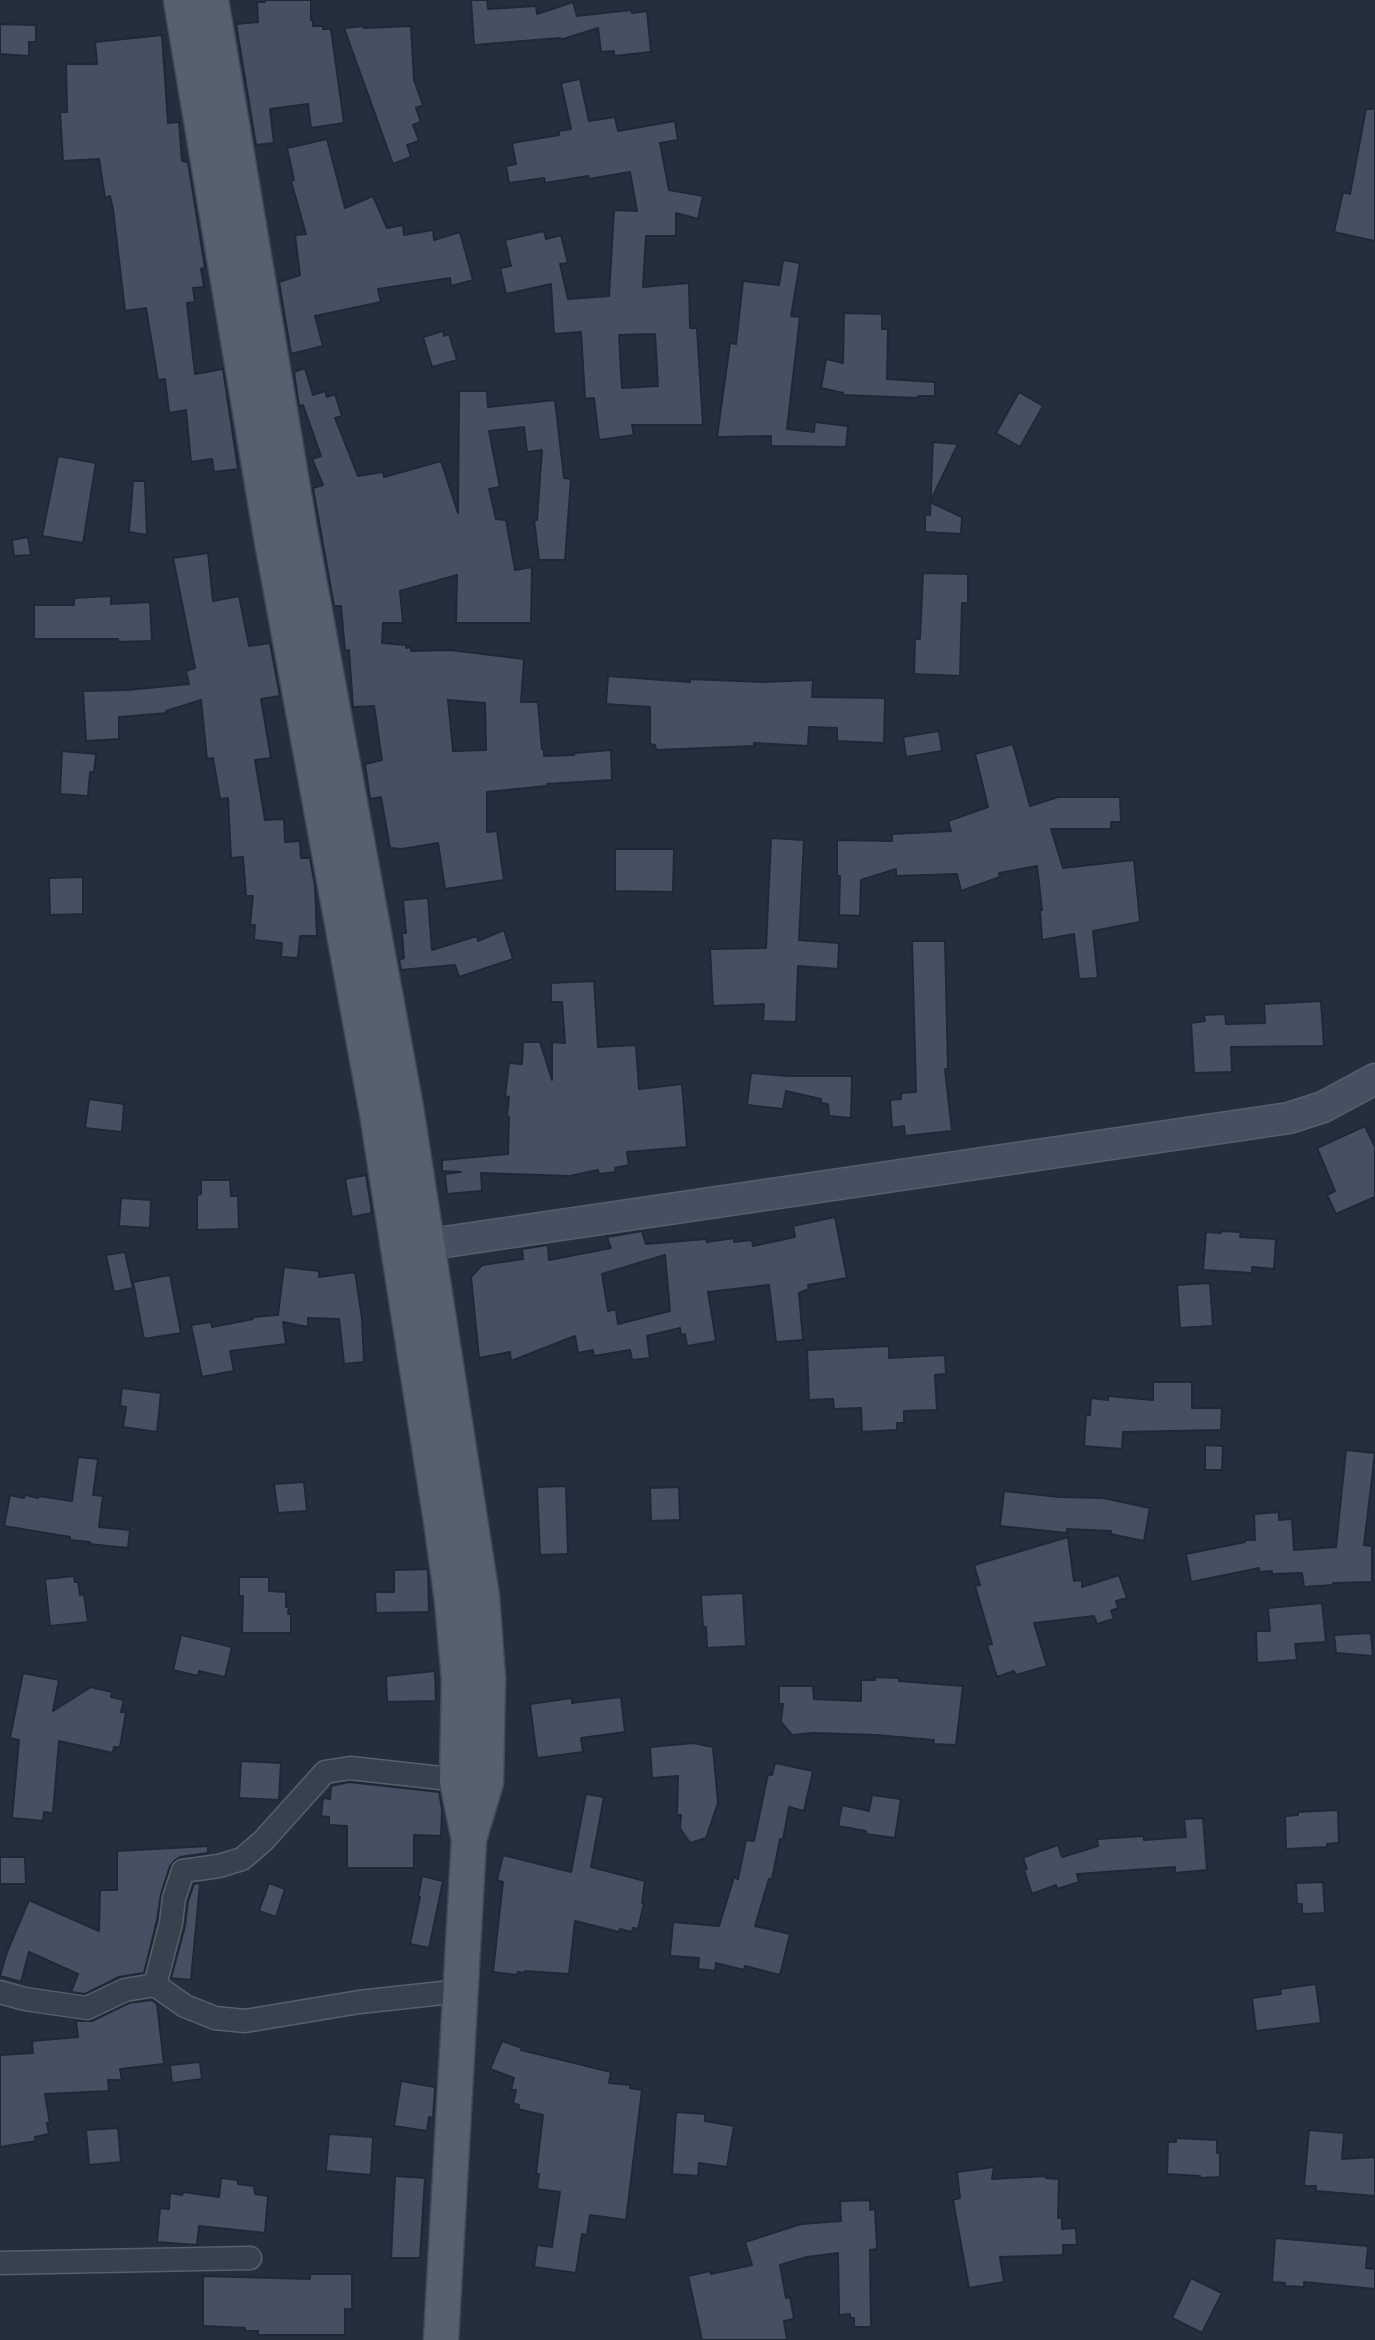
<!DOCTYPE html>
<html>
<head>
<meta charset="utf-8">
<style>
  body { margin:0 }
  canvas { display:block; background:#242f3e }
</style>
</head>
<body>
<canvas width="1375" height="2340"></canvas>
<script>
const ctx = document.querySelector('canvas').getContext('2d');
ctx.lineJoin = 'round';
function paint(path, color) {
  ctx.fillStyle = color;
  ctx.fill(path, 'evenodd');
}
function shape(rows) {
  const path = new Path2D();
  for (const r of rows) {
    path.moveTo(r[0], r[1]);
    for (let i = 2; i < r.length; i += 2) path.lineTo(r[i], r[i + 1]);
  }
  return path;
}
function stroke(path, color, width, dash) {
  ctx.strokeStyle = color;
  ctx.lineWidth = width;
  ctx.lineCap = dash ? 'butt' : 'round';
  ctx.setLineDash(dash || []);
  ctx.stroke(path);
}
const building = shape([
  [265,0,311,0,311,20,313,20,313,26,323,26,323,29,331,29,344,123,311,128,308,104,270,109,274,143,256,145,236,24,258,22,257,2,265,2,265,0],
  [471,0,487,0,488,9,536,6,537,14,573,2,577,16,631,10,632,13,647,11,651,52,614,56,614,51,601,52,598,28,560,40,560,38,474,45,471,0],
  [0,24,36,25,36,42,29,42,29,56,0,54,0,24],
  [364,26,364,28,411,26,414,80,423,105,416,108,421,122,413,125,419,141,407,145,411,157,393,164,344,28,364,26],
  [162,35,168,123,179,122,182,161,188,162,205,268,201,269,204,287,193,288,195,302,187,303,195,374,223,369,238,469,214,472,212,459,191,462,186,410,169,413,165,379,158,380,146,308,125,311,113,209,110,196,105,198,99,159,63,161,60,112,67,112,66,64,97,64,95,42,162,35],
  [580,79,589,121,615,117,618,131,675,121,678,140,660,143,669,190,703,196,698,219,676,213,676,236,646,236,643,287,689,283,690,328,697,328,703,425,632,425,634,435,599,440,594,398,585,399,581,332,554,334,551,284,506,294,500,268,511,266,505,240,544,231,546,239,561,235,568,263,560,264,568,299,609,296,614,210,637,211,630,172,589,179,588,176,545,183,544,178,509,183,506,166,516,164,512,143,559,135,559,131,571,129,561,83,580,79],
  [655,334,658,386,622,388,619,335,655,334],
  [1366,109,1375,109,1375,241,1334,232,1343,192,1350,194,1366,109],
  [327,139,345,208,373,196,387,228,403,225,404,235,433,230,434,240,460,232,473,280,451,286,450,278,378,289,381,302,315,316,323,346,291,354,279,282,300,275,295,235,306,234,291,181,294,180,287,148,327,139],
  [783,260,800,263,791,316,800,317,787,429,814,432,815,422,848,426,846,447,771,446,771,436,717,437,730,343,736,344,743,281,779,285,783,260],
  [844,313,882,314,882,329,888,329,887,379,935,382,935,396,918,396,918,398,843,395,843,393,821,388,826,359,843,363,844,313],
  [443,331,444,336,449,334,457,360,432,367,423,337,443,331],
  [305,368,313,395,325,391,327,397,335,394,342,416,335,418,358,476,383,472,384,477,441,461,458,513,459,391,487,391,488,407,555,400,564,478,571,479,565,560,539,560,534,520,537,520,542,450,527,452,524,427,489,431,500,487,489,489,496,519,506,520,515,570,532,567,531,623,456,623,457,575,400,591,403,623,383,623,382,643,406,645,406,648,411,647,411,651,450,650,524,659,521,702,538,702,542,749,544,749,544,756,574,755,575,753,611,750,612,780,547,784,547,786,487,792,487,832,497,831,504,880,445,889,438,843,402,849,390,848,381,797,370,799,365,764,382,760,374,706,353,707,349,650,345,651,341,606,334,606,313,488,323,485,312,459,321,456,303,405,299,406,294,372,305,368],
  [448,700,485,703,486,750,453,751,448,700],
  [1019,392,1043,406,1020,447,996,433,1019,392],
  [933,442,958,444,930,502,962,517,961,534,925,532,925,515,930,515,933,442],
  [58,456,96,463,83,543,42,536,58,456],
  [133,481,145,481,147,535,129,532,133,481],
  [28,537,31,555,14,556,12,540,28,537],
  [208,553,213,601,239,596,249,646,270,643,280,696,261,699,271,758,255,760,265,820,284,819,285,842,300,841,301,858,310,858,315,886,317,936,300,936,298,958,281,957,282,943,254,940,255,925,250,925,253,896,246,896,243,857,231,858,228,798,220,799,213,758,207,759,201,700,166,711,167,713,119,717,119,739,86,741,83,691,127,690,189,684,186,671,195,668,173,558,208,553],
  [923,573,968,574,968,603,962,603,960,676,914,674,915,639,920,639,923,573],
  [111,596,111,604,150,602,152,641,118,642,118,639,34,639,34,605,74,605,74,598,111,596],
  [608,676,690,682,690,679,763,682,813,680,812,697,885,698,884,743,837,741,837,728,809,727,808,746,754,743,754,746,656,750,655,745,650,744,650,707,606,704,608,676],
  [939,731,942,751,906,757,903,737,939,731],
  [1013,744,1030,806,1058,797,1120,797,1121,822,1111,822,1111,829,1051,829,1063,868,1134,860,1140,922,1093,931,1098,978,1079,979,1074,934,1042,940,1040,910,1042,910,1037,866,999,873,1000,877,961,891,957,874,896,876,896,869,861,880,860,916,839,915,840,876,837,876,837,840,892,841,892,834,951,831,948,821,988,807,975,754,1013,744],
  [62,751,96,754,94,772,90,772,88,796,60,794,62,751],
  [771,838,804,840,799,940,839,943,838,969,798,966,796,1022,763,1021,764,1004,713,1006,710,949,766,948,771,838],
  [615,849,674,849,673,892,615,891,615,849],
  [83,877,83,914,50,915,49,878,83,877],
  [428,898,432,950,477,936,478,941,504,930,513,959,459,977,455,965,401,970,399,960,404,958,402,933,406,933,403,900,428,898],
  [912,941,945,941,948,1069,945,1069,952,1131,905,1136,904,1126,892,1128,890,1100,901,1099,901,1093,916,1092,912,941],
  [594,981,598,1047,636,1045,639,1089,682,1084,687,1147,627,1152,629,1165,615,1168,616,1172,599,1174,598,1170,570,1176,481,1173,482,1191,447,1194,445,1174,461,1172,442,1171,442,1160,508,1154,509,1117,507,1116,509,1097,505,1096,509,1063,522,1064,523,1042,540,1042,552,1080,552,1042,565,1043,562,1002,551,1002,551,983,594,981],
  [1321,1001,1324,1046,1231,1047,1232,1072,1194,1073,1191,1023,1205,1021,1204,1015,1225,1014,1226,1024,1265,1023,1264,1004,1321,1001],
  [751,1073,788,1076,852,1076,851,1118,829,1116,828,1104,821,1103,821,1099,786,1091,783,1109,747,1105,751,1073],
  [89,1099,124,1104,122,1132,85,1128,89,1099],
  [1365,1126,1375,1147,1375,1197,1336,1214,1327,1195,1335,1191,1317,1148,1365,1126],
  [366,1175,372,1213,352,1217,345,1179,366,1175],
  [201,1180,230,1180,231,1196,238,1196,239,1229,197,1230,197,1195,201,1194,201,1180],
  [121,1198,151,1200,150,1228,119,1226,121,1198],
  [835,1217,847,1278,808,1285,809,1289,799,1293,803,1340,776,1342,769,1285,708,1292,716,1341,687,1346,685,1334,681,1335,680,1328,647,1336,650,1358,632,1360,630,1350,594,1356,593,1350,578,1353,575,1336,511,1361,510,1352,479,1358,471,1277,482,1265,523,1259,522,1249,548,1245,549,1260,611,1248,607,1237,642,1231,646,1244,706,1239,707,1242,734,1238,734,1242,752,1240,753,1246,795,1237,793,1226,835,1217],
  [665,1255,670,1311,618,1324,616,1309,608,1311,602,1274,665,1255],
  [1221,1231,1241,1232,1240,1237,1276,1239,1274,1269,1252,1267,1252,1273,1203,1270,1206,1232,1221,1233,1221,1231],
  [125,1252,133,1288,114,1292,106,1255,125,1252],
  [284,1267,319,1271,319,1277,355,1272,362,1318,364,1362,344,1364,339,1319,308,1318,308,1327,283,1322,286,1344,230,1351,234,1371,202,1377,191,1325,211,1322,212,1327,253,1319,252,1317,278,1315,284,1267],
  [170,1275,181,1333,144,1339,133,1282,170,1275],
  [1210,1283,1213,1326,1180,1328,1177,1285,1210,1283],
  [889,1346,889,1358,945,1355,946,1374,935,1375,937,1410,904,1411,904,1423,897,1423,897,1430,862,1432,861,1408,834,1409,833,1399,809,1400,807,1350,889,1346],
  [1153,1382,1192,1382,1192,1408,1222,1408,1221,1430,1123,1432,1122,1449,1084,1446,1086,1415,1090,1415,1091,1398,1108,1400,1108,1396,1153,1400,1153,1382],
  [122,1388,161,1393,157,1432,123,1427,126,1407,120,1406,122,1388],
  [1205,1445,1223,1446,1222,1470,1205,1470,1205,1445],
  [1346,1450,1375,1453,1364,1545,1372,1546,1372,1582,1333,1583,1333,1585,1304,1587,1302,1573,1272,1574,1272,1571,1259,1572,1259,1568,1191,1582,1186,1554,1245,1542,1245,1540,1255,1540,1254,1514,1279,1512,1279,1520,1292,1519,1294,1550,1336,1547,1346,1450],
  [78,1457,98,1459,93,1495,103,1496,99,1527,130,1530,128,1548,89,1544,90,1542,70,1540,70,1537,4,1526,10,1495,24,1498,25,1495,38,1498,39,1496,72,1501,78,1457],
  [304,1482,307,1511,278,1513,274,1484,304,1482],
  [566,1486,568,1554,540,1555,537,1487,566,1486],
  [679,1487,680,1520,651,1521,650,1488,679,1487],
  [1004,1491,1059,1497,1103,1498,1150,1508,1144,1541,1110,1534,1111,1531,1067,1529,1067,1533,1000,1526,1004,1491],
  [1068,1537,1074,1581,1082,1580,1082,1587,1119,1575,1127,1598,1116,1601,1118,1608,1111,1611,1114,1619,1097,1624,1094,1616,1034,1623,1047,1666,1016,1675,1014,1671,997,1677,987,1645,992,1644,975,1586,980,1585,974,1565,1068,1537],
  [428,1569,429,1612,376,1613,375,1592,394,1592,394,1570,428,1569],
  [74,1576,75,1582,78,1582,80,1595,84,1594,88,1622,50,1626,45,1579,74,1576],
  [239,1577,269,1577,269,1591,286,1592,286,1607,289,1607,288,1614,291,1614,291,1633,242,1633,243,1596,239,1596,239,1577],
  [743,1593,746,1646,707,1648,706,1627,703,1627,701,1595,743,1593],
  [1322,1603,1326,1642,1295,1644,1297,1660,1257,1663,1256,1631,1270,1631,1268,1608,1322,1603],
  [1371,1633,1373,1656,1336,1653,1334,1635,1371,1633],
  [181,1635,232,1647,225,1677,199,1671,198,1676,173,1670,181,1635],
  [435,1671,436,1701,387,1702,386,1676,435,1671],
  [23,1673,59,1680,53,1711,91,1687,112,1692,111,1697,124,1700,121,1712,126,1712,120,1747,114,1747,113,1753,59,1741,53,1813,44,1812,43,1821,12,1818,19,1740,10,1738,23,1673],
  [874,1677,899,1678,899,1681,963,1686,956,1745,933,1744,934,1740,876,1735,813,1733,792,1735,781,1722,783,1704,779,1704,779,1686,813,1686,814,1699,861,1701,861,1680,875,1680,874,1677],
  [621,1697,625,1732,581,1738,583,1752,537,1758,530,1704,572,1698,572,1703,621,1697],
  [693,1743,713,1747,718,1803,706,1838,690,1843,680,1828,681,1815,677,1815,678,1776,652,1778,650,1747,693,1743],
  [241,1761,281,1763,279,1800,239,1798,241,1761],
  [775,1763,813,1771,804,1811,789,1807,783,1840,780,1839,772,1879,769,1879,755,1926,790,1934,780,1975,745,1966,744,1970,716,1963,715,1971,698,1969,699,1958,670,1956,673,1922,719,1926,734,1877,738,1879,746,1840,754,1841,768,1774,772,1775,775,1763],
  [349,1782,439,1792,442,1809,441,1836,414,1835,414,1868,347,1868,347,1826,329,1825,329,1817,321,1816,323,1798,330,1799,331,1786,349,1782],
  [586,1794,604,1797,591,1867,645,1881,642,1903,644,1903,638,1929,633,1928,632,1932,620,1929,619,1932,575,1921,569,1974,525,1971,525,1973,518,1972,517,1975,493,1972,503,1882,497,1880,503,1855,571,1872,586,1794],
  [872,1795,901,1799,895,1838,866,1834,866,1831,838,1826,842,1805,869,1811,872,1795],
  [1338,1810,1339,1843,1327,1844,1327,1847,1286,1849,1285,1816,1298,1815,1298,1812,1338,1810],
  [1203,1818,1207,1870,1175,1873,1175,1867,1077,1874,1079,1882,1057,1889,1056,1885,1032,1894,1024,1870,1027,1869,1023,1858,1035,1853,1058,1845,1062,1857,1098,1846,1097,1839,1144,1836,1144,1840,1186,1837,1184,1819,1203,1818],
  [208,1846,208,1853,180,1857,174,1861,170,1866,161,1894,157,1920,144,1973,119,1977,85,1994,71,1992,78,1974,29,1952,21,1982,0,1976,7,1952,29,1900,99,1931,100,1890,117,1890,117,1851,208,1846],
  [0,1857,25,1857,26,1884,0,1884,0,1857],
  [422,1876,443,1881,429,1948,410,1944,420,1897,418,1897,422,1876],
  [1323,1882,1325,1913,1302,1914,1302,1904,1297,1904,1296,1883,1323,1882],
  [200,1883,191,1980,171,1978,185,1926,188,1901,194,1884,200,1883],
  [269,1883,285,1889,276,1917,259,1911,269,1883],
  [1316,1984,1321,2023,1256,2031,1252,1998,1281,1994,1280,1989,1316,1984],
  [152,2000,157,2004,164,2064,120,2069,122,2080,108,2080,109,2091,45,2094,50,2123,47,2123,49,2134,35,2137,36,2141,0,2147,0,2055,33,2053,32,2041,78,2037,76,2021,92,2021,129,2003,152,2000],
  [502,2041,522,2048,521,2050,611,2072,609,2083,630,2085,630,2088,642,2090,626,2220,590,2215,587,2235,582,2234,576,2273,534,2267,537,2245,552,2247,560,2192,537,2189,539,2174,536,2174,543,2115,518,2109,519,2105,513,2103,516,2090,511,2090,514,2078,490,2069,502,2041],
  [200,2062,202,2079,172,2083,170,2065,200,2062],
  [401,2081,435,2087,433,2118,429,2117,427,2131,394,2126,401,2081],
  [676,2112,705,2114,705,2121,734,2126,727,2167,699,2163,698,2176,672,2174,676,2112],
  [118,2128,121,2162,89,2165,86,2130,118,2128],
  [1309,2130,1344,2133,1342,2159,1375,2157,1375,2196,1316,2191,1316,2186,1304,2186,1309,2130],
  [329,2134,373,2137,371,2175,326,2171,329,2134],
  [1176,2138,1217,2140,1217,2153,1220,2153,1220,2177,1200,2178,1200,2176,1167,2174,1168,2142,1176,2142,1176,2138],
  [994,2167,992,2179,1046,2176,1046,2178,1059,2179,1058,2218,1062,2218,1062,2229,1076,2228,1077,2245,1063,2245,1063,2255,1000,2257,1004,2282,969,2288,953,2200,960,2198,957,2172,994,2167],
  [395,2176,425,2178,420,2258,391,2258,395,2176],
  [221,2178,238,2180,238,2184,254,2186,255,2194,268,2196,265,2233,199,2226,197,2245,157,2242,160,2208,169,2209,170,2193,182,2195,183,2192,219,2197,221,2178],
  [870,2200,870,2210,875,2209,877,2249,870,2250,871,2327,854,2327,854,2318,850,2318,850,2314,839,2315,838,2253,807,2257,780,2265,786,2298,790,2297,794,2319,784,2321,787,2340,702,2340,688,2276,710,2271,711,2274,752,2265,745,2242,801,2224,841,2221,840,2201,870,2200],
  [1275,2238,1368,2246,1366,2268,1375,2269,1375,2289,1304,2282,1304,2287,1284,2286,1285,2283,1272,2282,1275,2238],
  [310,2274,352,2274,352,2309,345,2309,345,2335,258,2335,258,2331,245,2331,245,2328,203,2326,203,2276,310,2279,310,2274],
  [1191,2278,1222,2293,1202,2333,1172,2318,1191,2278]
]);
const street = shape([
  [155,1985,185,2006,215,2018,245,2021,359,2002,461,1991],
  [0,1992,25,1999,87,2008,125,1990,155,1985,171,1923,174,1898,183,1871,219,1866,242,1859,263,1841,325,1772,350,1768,468,1781],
  [0,2263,250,2258]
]);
const secondary = shape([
  [404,1248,1289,1118,1323,1107,1375,1079]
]);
const primary = shape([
  [181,0,271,536,377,1113,441,1521,452,1600,459,1679,457,1781,468,1835],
  [211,0,300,531,406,1108,482,1597,488,1678,486,1782,469,1839,441,2340]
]);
paint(building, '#455162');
stroke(building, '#1f2835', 2);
stroke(street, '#565f6c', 25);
stroke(secondary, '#565f6c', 33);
stroke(primary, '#414a57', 37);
stroke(street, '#38414e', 22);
stroke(secondary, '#465061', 30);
stroke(primary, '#56606e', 34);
</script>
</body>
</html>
